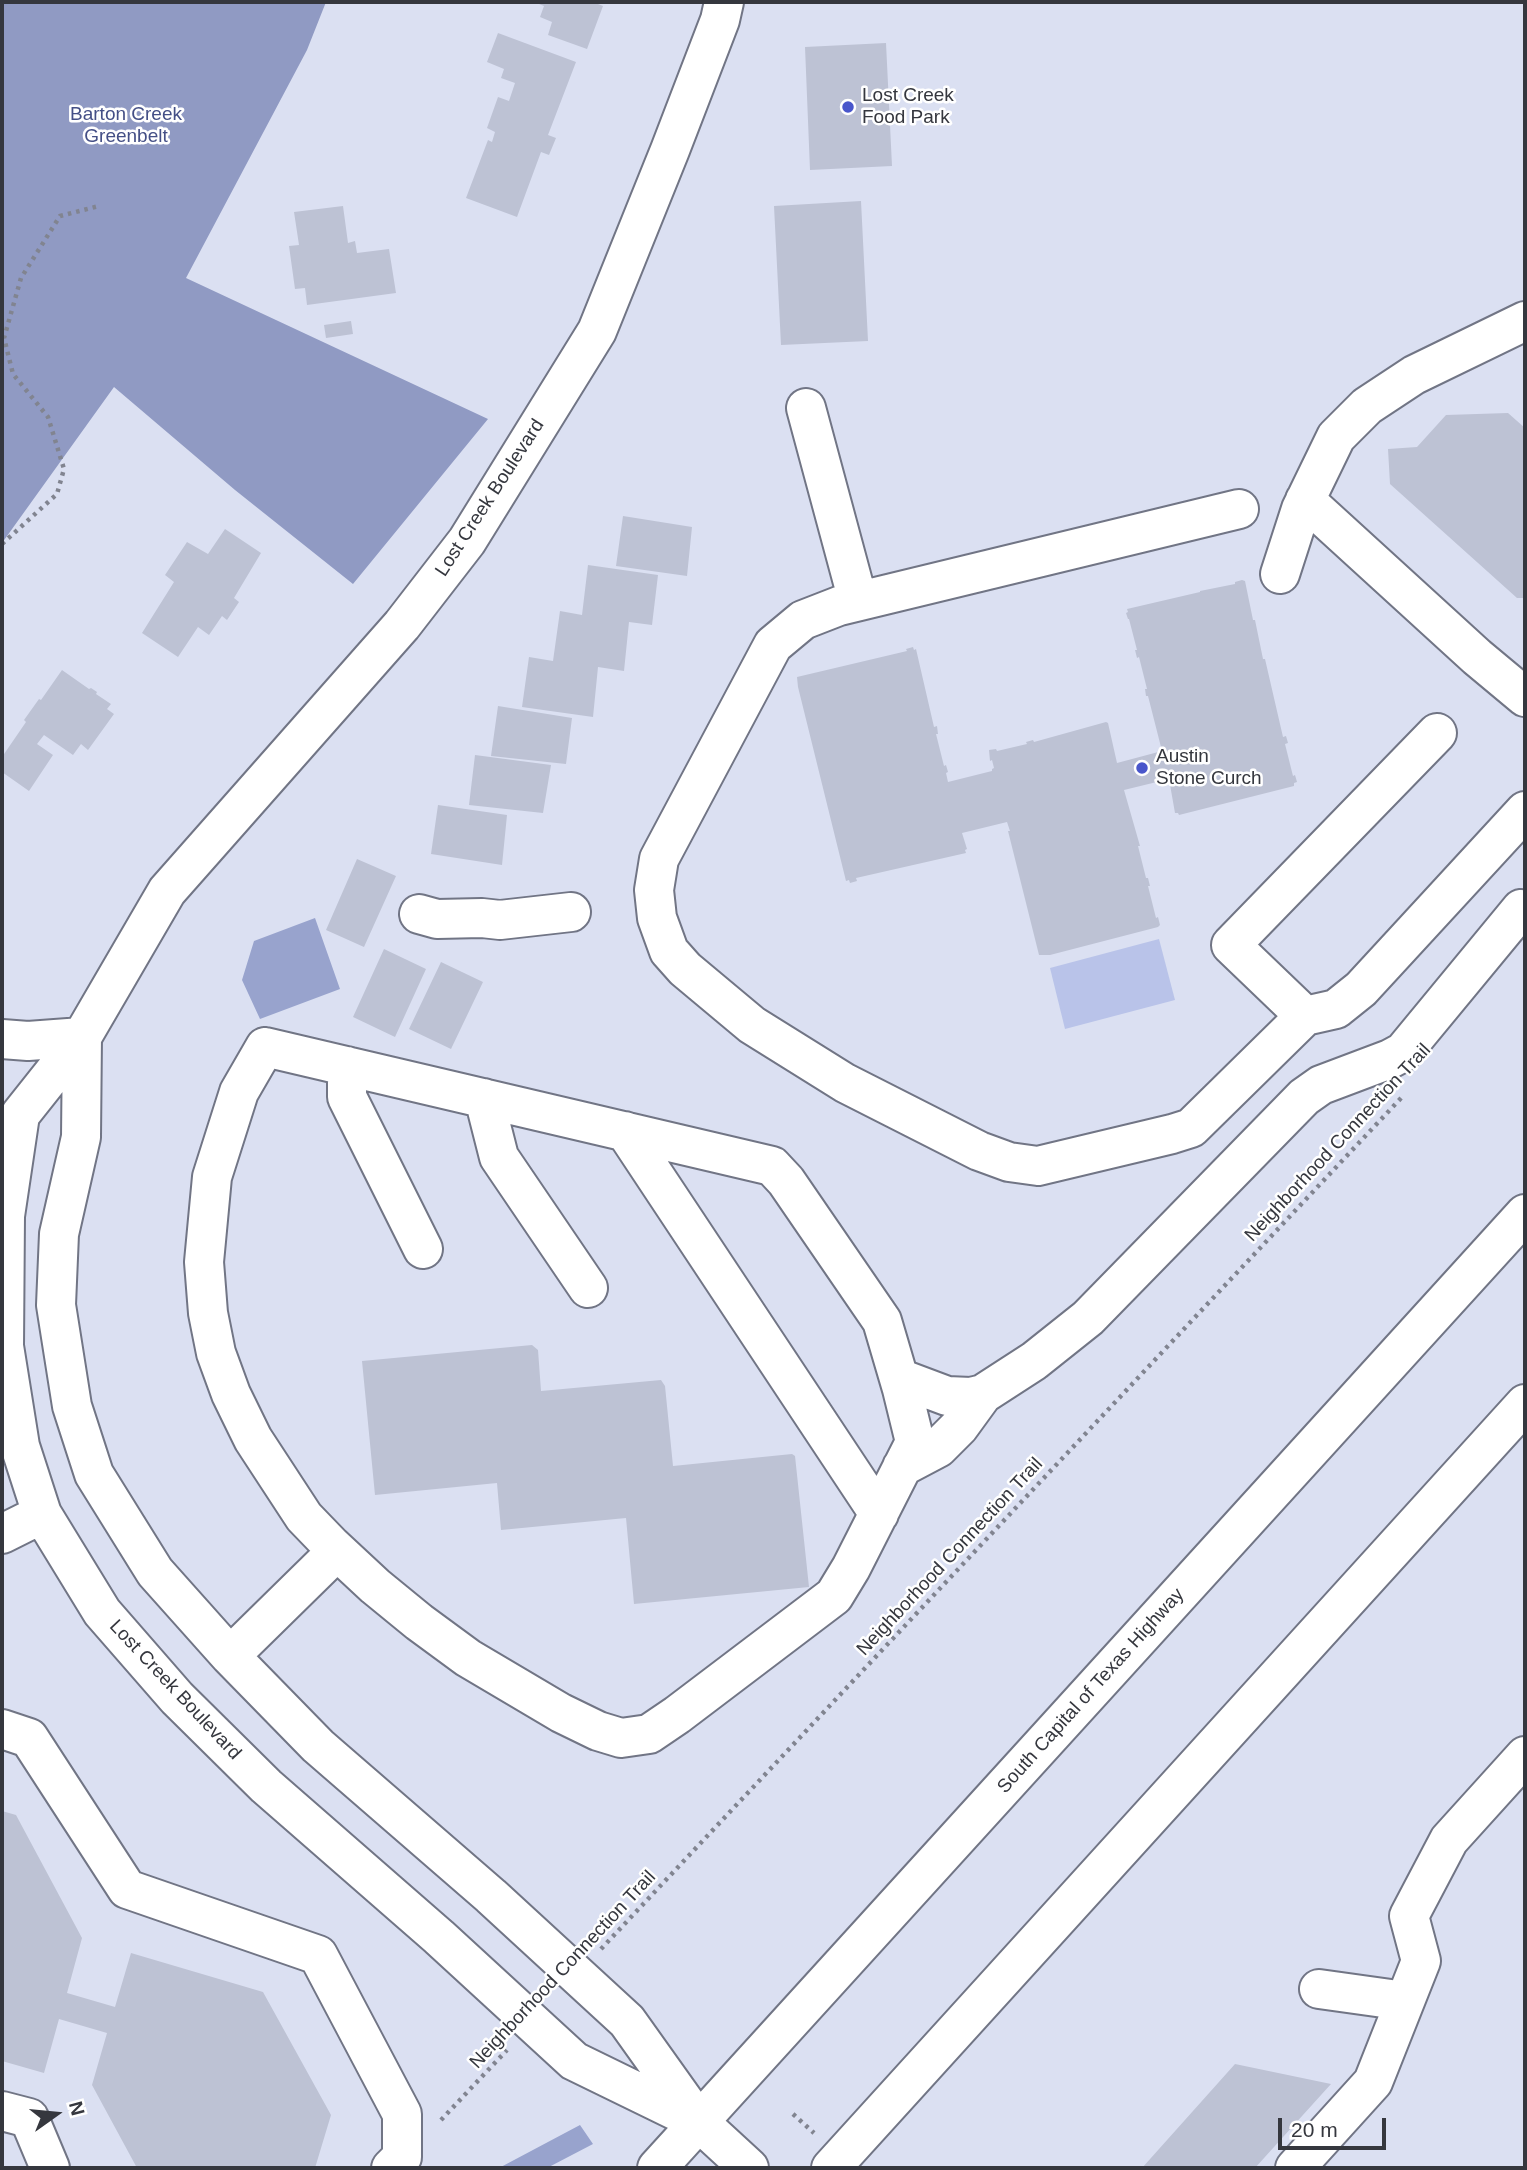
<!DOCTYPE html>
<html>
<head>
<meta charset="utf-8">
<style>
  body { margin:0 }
  #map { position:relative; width:1527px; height:2170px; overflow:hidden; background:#dbe0f2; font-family:Arial,sans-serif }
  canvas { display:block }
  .frame { position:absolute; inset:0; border:4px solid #35373e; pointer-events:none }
  .north { position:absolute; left:21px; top:2079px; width:70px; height:70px; -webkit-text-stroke:5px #fff; paint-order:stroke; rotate:75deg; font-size:19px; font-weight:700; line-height:28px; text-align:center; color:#35373e }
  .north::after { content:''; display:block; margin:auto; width:24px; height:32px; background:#35373e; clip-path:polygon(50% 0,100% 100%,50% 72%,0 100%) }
  .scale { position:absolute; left:1278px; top:2118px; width:108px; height:32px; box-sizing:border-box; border:4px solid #35373e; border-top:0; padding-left:9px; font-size:21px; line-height:24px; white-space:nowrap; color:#35373e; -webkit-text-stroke:5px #fff; paint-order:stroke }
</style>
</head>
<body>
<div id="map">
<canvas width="1527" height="2170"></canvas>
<div class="frame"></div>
<div class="north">N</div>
<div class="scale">20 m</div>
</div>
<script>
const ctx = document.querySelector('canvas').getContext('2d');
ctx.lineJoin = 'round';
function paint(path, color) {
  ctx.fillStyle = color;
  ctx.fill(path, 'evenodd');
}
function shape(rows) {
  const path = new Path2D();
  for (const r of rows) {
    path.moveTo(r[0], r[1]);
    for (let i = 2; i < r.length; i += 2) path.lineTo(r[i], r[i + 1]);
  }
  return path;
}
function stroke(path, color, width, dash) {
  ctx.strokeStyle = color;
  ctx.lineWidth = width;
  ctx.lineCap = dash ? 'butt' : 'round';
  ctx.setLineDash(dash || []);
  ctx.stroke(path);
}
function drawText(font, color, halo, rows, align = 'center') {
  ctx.font = font + ' Arial,sans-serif';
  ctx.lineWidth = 5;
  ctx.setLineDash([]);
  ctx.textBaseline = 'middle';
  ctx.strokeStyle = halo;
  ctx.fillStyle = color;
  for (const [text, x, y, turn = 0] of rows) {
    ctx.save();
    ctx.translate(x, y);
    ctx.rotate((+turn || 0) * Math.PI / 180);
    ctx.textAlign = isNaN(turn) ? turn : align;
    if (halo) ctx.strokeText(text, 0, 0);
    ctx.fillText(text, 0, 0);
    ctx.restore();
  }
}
const green = shape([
  [1159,939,1175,1000,1065,1029,1050,968]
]);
const forest = shape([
  [2,2,326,2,307,50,186,278,488,419,353,584,235,490,114,387,2,543]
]);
const water = shape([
  [315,918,340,989,260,1019,242,980,254,941],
  [580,2125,593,2144,547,2168,499,2168]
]);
const building = shape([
  [540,2,599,2,598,4,603,6,587,49,548,35,552,22,540,17,544,6,539,4],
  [498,33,576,62,548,135,556,138,549,155,541,152,517,217,466,198,488,140,492,142,495,132,487,128,498,97,509,101,515,83,501,78,504,69,487,62],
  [886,43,892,166,810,170,805,47],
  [861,201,868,341,781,345,774,206],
  [343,206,348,243,355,241,357,253,389,249,396,293,307,305,305,288,295,289,289,246,299,245,294,212],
  [351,321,353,334,326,338,324,325],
  [1508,413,1525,428,1525,598,1517,598,1390,484,1388,449,1417,447,1446,415],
  [623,516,692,527,687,576,616,566],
  [225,529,261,553,234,598,239,602,227,620,222,616,209,635,198,627,178,657,142,633,174,582,165,575,187,542,208,554],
  [588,565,658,575,652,625,629,622,624,671,598,667,593,717,522,707,529,657,553,661,560,611,582,615],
  [1242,580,1245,581,1253,620,1255,620,1263,659,1265,659,1283,737,1286,736,1288,743,1285,744,1293,776,1295,775,1297,782,1294,783,1294,786,1179,815,1178,813,1175,813,1169,779,1124,790,1140,846,1138,846,1146,878,1148,878,1150,886,1148,886,1156,918,1158,917,1160,925,1158,927,1050,955,1039,955,1008,831,1010,831,1007,822,962,833,967,849,965,850,966,853,856,878,857,881,850,883,849,880,846,881,798,687,797,677,907,651,906,649,913,647,914,650,916,649,934,727,937,726,938,734,936,734,944,766,946,765,948,772,946,773,948,782,992,771,992,769,994,768,992,760,990,761,989,750,996,749,997,751,1027,744,1026,742,1033,740,1034,742,1106,722,1108,723,1117,763,1162,751,1148,696,1146,696,1145,689,1147,689,1139,657,1137,658,1135,650,1137,650,1129,619,1128,619,1126,613,1128,612,1127,609,1200,592,1200,591,1235,584,1235,582],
  [62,670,89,689,91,688,97,692,96,694,111,704,107,709,114,714,88,750,81,744,73,755,44,735,37,744,53,755,29,791,2,772,2,757,26,722,24,720,39,699,41,700],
  [498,706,572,718,566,764,491,756],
  [475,755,551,765,543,813,469,805],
  [438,805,507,815,502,865,431,854],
  [357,859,396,876,364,947,326,930],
  [384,949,426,969,395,1037,353,1017],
  [441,962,483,982,451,1049,409,1029],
  [532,1345,538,1350,541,1391,661,1380,665,1386,673,1466,792,1454,795,1456,809,1587,634,1604,626,1518,501,1530,497,1483,375,1495,362,1361],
  [2,1811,16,1815,82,1938,67,1993,115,2007,131,1953,263,1992,331,2115,315,2168,137,2168,92,2085,107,2033,59,2019,44,2073,2,2061],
  [1235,2064,1331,2084,1255,2168,1142,2168]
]);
const path = shape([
  [2,544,57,494,64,469,48,417,13,374,4,338,21,278,60,216,99,206],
  [601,1949,1403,1096],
  [793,2114,814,2133],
  [441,2120,507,2050]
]);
const minor = shape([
  [806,408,858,601],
  [1305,500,1477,657,1525,697],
  [1239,509,839,606,803,620,773,645,659,859,654,890,657,918,669,951,685,969,752,1025,845,1083,979,1151,1009,1162,1038,1166,1172,1134,1191,1128,1305,1016,1336,1009,1361,989,1525,811],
  [1280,574,1301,509,1336,437,1367,406,1414,375,1525,321],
  [419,914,437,919,482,918,500,920,571,912],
  [1305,1016,1231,945,1437,733],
  [82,1037,81,1137,59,1234,56,1305,72,1406,94,1474,155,1572,230,1656,318,1746,491,1896,627,2021,699,2122,749,2168],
  [2,1039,28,1041,82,1037],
  [265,1047,772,1166,786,1181,882,1321,902,1389,915,1442,851,1568,834,1596,677,1715,649,1734,621,1738,598,1731,561,1713,468,1658,419,1622,375,1586,332,1546,304,1517,253,1439,231,1394,216,1353,208,1313,204,1262,212,1177,239,1092,265,1047],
  [347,1066,347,1097,423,1249],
  [484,1098,499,1157,588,1288],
  [625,1131,879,1514],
  [899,1378,947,1396,971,1397,983,1394,959,1427,938,1448,902,1467],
  [983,1394,1034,1361,1088,1318,1304,1097,1321,1085,1390,1059,1403,1052,1521,909],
  [2,1534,42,1514],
  [230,1656,337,1551],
  [2,1729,29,1738,127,1889,318,1955,402,2114,402,2157,391,2168],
  [1319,1989,1405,2001],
  [2,2111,29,2118,50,2168],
  [699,2122,574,2061,439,1937,266,1786,177,1698,102,1612,42,1514,20,1446,4,1346,5,1216,20,1115,82,1037,167,891,402,625,467,541,597,331,670,150,720,20,724,2],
  [1295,2168,1373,2082,1421,1961,1409,1916,1449,1840,1525,1756]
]);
const highway = shape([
  [657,2168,1525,1214],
  [831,2168,1525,1404]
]);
const markers = [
  [848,107,7,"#4956cb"],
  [1142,768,7,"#4956cb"]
];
const poiNames = [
  ["Lost Creek",862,96],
  ["Food Park",862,118],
  ["Austin",1156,757],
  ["Stone Curch",1156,779]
];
const parkNames = [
  ["Barton Creek",126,115],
  ["Greenbelt",126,137]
];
const streetNames = [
  ["Lost Creek Boulevard",490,498,-57],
  ["Neighborhood Connection Trail",1338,1143,-47],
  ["Neighborhood Connection Trail",950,1557,-47],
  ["Lost Creek Boulevard",175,1690,47],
  ["South Capital of Texas Highway",1091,1691,-48],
  ["Neighborhood Connection Trail",563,1970,-47]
];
paint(green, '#b9c3e9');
paint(forest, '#909ac3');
paint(water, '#98a3cd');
paint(building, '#bdc2d4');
stroke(minor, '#717585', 42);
stroke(highway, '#717585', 42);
stroke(path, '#818490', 4.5, [3.5, 5]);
stroke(minor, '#fff', 38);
stroke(highway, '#fff', 38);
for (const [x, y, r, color] of markers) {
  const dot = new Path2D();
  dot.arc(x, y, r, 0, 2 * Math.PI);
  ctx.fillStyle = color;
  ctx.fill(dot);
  stroke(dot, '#fff', 2.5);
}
drawText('19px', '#35373e', '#fff', poiNames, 'left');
drawText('19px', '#444f86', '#fff', parkNames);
drawText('19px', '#35373e', '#fff', streetNames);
</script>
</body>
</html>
